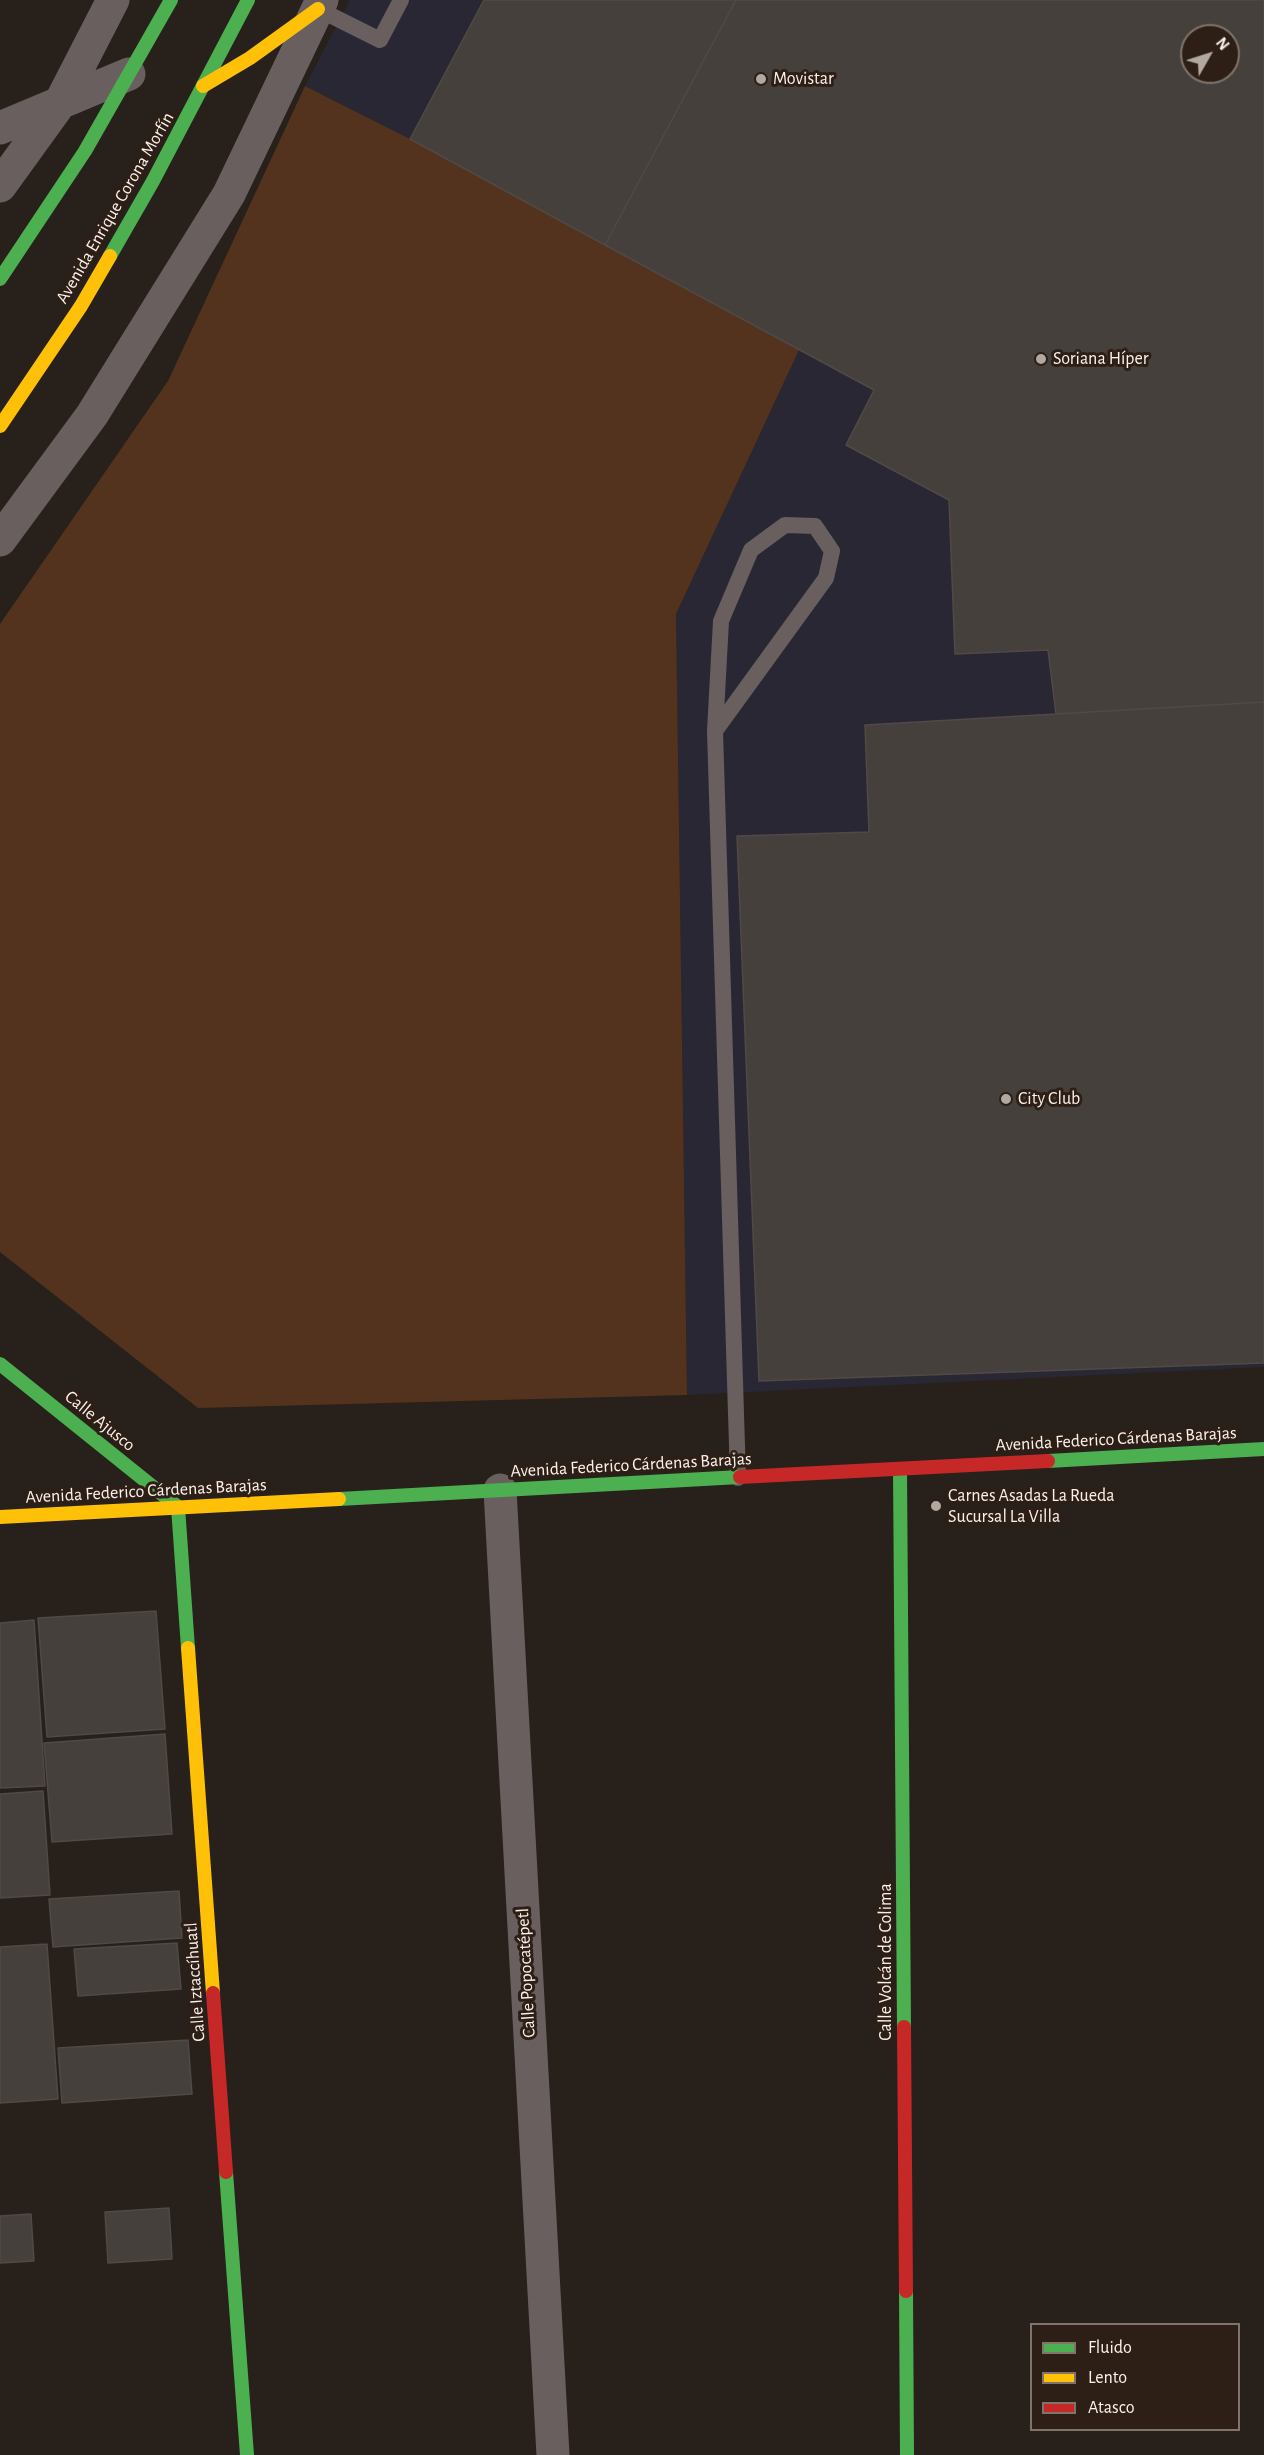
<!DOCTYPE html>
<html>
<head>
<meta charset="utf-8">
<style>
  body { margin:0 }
  #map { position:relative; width:1264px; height:2455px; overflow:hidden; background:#28201b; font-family:"Alegreya Sans",sans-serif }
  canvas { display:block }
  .legend { position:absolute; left:1030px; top:2323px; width:210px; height:108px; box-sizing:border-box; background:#2d1f16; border:2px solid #7f736b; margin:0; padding:8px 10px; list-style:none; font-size:18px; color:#fbf1eb }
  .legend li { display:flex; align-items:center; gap:12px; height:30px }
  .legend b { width:30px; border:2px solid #7f736b }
  .north { position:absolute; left:1180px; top:24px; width:60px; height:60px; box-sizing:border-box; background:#2d1f16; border:2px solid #7f736b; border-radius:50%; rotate:51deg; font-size:16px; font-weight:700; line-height:24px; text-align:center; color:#fbf1eb }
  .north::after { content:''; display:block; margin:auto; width:21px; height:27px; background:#b1a8a2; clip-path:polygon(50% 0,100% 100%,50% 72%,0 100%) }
</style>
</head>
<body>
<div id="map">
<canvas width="1264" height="2455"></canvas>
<ul class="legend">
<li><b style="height:8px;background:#4caf50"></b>Fluido</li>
<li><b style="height:8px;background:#ffc107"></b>Lento</li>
<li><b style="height:8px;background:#c62828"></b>Atasco</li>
</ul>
<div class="north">N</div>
</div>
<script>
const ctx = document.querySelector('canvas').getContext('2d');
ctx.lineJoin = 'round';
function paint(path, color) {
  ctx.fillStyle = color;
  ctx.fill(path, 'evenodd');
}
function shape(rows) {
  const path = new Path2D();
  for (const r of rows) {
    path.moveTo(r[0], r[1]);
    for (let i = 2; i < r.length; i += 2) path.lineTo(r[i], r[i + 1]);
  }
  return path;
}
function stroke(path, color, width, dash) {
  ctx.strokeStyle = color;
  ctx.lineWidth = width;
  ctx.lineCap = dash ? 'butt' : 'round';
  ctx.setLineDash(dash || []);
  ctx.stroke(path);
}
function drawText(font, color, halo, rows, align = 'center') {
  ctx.font = font + ' "Alegreya Sans",sans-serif';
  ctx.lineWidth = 6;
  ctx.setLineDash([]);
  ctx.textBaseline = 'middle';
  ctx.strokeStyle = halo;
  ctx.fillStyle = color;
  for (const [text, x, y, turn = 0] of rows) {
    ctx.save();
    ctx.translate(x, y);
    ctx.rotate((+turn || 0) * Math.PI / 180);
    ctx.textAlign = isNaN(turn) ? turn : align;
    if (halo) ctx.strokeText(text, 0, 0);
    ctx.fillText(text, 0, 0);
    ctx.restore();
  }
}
const commercial = shape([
  [350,0,1264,0,1264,1367,687,1395,676,614,799,350,410,139,305,86],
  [1192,36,1228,36,1228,72,1192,72]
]);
const green = shape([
  [305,86,410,139,799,350,676,614,687,1395,198,1408,0,1252,0,624,168,381]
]);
const building = shape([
  [484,0,736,0,605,245,410,139,484,0],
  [736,0,1264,0,1264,702,1056,714,1048,650,955,654,949,500,846,445,874,390,605,245,736,0],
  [1192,36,1228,36,1228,72,1192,72,1192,36],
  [1264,702,1264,1363,759,1381,737,836,869,832,865,725,1264,702],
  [156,1611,165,1729,47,1737,38,1618,156,1611],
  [34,1620,45,1786,0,1788,0,1623,34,1620],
  [165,1734,172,1834,52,1842,44,1743,165,1734],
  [43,1791,50,1895,0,1898,0,1794,43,1791],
  [179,1891,182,1938,53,1947,49,1899,179,1891],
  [177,1943,181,1989,78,1996,74,1949,177,1943],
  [47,1944,58,2099,0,2103,0,1947,47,1944],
  [188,2040,192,2094,62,2103,58,2048,188,2040],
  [169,2208,172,2259,108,2263,105,2212,169,2208],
  [31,2214,34,2261,0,2263,0,2216,31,2214]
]);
const lane = shape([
  [318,9,380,40,401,0],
  [715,731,826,578,832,551,815,526,785,525,751,550,721,621,715,731,738,1478]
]);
const street = shape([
  [0,128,129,74],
  [0,186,60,103,113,0],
  [0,540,92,415,229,194,322,0],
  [500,1490,553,2455]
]);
const fast = shape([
  [110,256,153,181,248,0],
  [0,279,85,151,171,0],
  [0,1364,178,1507,188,1648],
  [1048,1461,1264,1449],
  [900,1469,904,2027],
  [339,1499,740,1477],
  [226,2172,247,2455],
  [906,2291,907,2455]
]);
const slow = shape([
  [203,86,250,58,318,9],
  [0,426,81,306,110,256],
  [0,1517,339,1499],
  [188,1648,213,1993]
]);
const jam = shape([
  [740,1477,1048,1461],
  [213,1993,226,2172],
  [904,2027,906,2291]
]);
const markers = [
  [761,79,6,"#b1a8a2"],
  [1041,359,6,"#b1a8a2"],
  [1006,1099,6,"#b1a8a2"],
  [936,1506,6,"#b1a8a2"]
];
const poiNames = [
  ["Movistar",773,79],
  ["Soriana Híper",1053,359],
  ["City Club",1018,1099],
  ["Carnes Asadas La Rueda",948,1496],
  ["Sucursal La Villa",948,1517]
];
const streetNames = [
  ["Avenida Enrique Corona Morfín",115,208,-60],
  ["Calle Ajusco",100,1421,39],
  ["Avenida Federico Cárdenas Barajas",1116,1439,-3],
  ["Avenida Federico Cárdenas Barajas",631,1465,-3],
  ["Avenida Federico Cárdenas Barajas",146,1491,-3],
  ["Calle Volcán de Colima",886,1962,-90],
  ["Calle Popocatépetl",526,1973,-93],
  ["Calle Iztaccíhuatl",195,1982,-94]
];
paint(commercial, '#2a2734');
paint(green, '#53331d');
paint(building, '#46403c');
stroke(building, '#504945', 1.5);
stroke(lane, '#695f5e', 16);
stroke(street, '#695f5e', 33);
stroke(fast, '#4caf50', 14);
stroke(slow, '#ffc107', 14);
stroke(jam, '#c62828', 14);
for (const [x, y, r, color] of markers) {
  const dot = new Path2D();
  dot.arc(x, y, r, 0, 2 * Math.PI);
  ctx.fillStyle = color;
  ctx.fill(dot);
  stroke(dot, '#2d1f16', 2);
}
drawText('18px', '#fbf1eb', '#2d1f16', poiNames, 'left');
drawText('18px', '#fbf1eb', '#2d1f16', streetNames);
</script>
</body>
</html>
